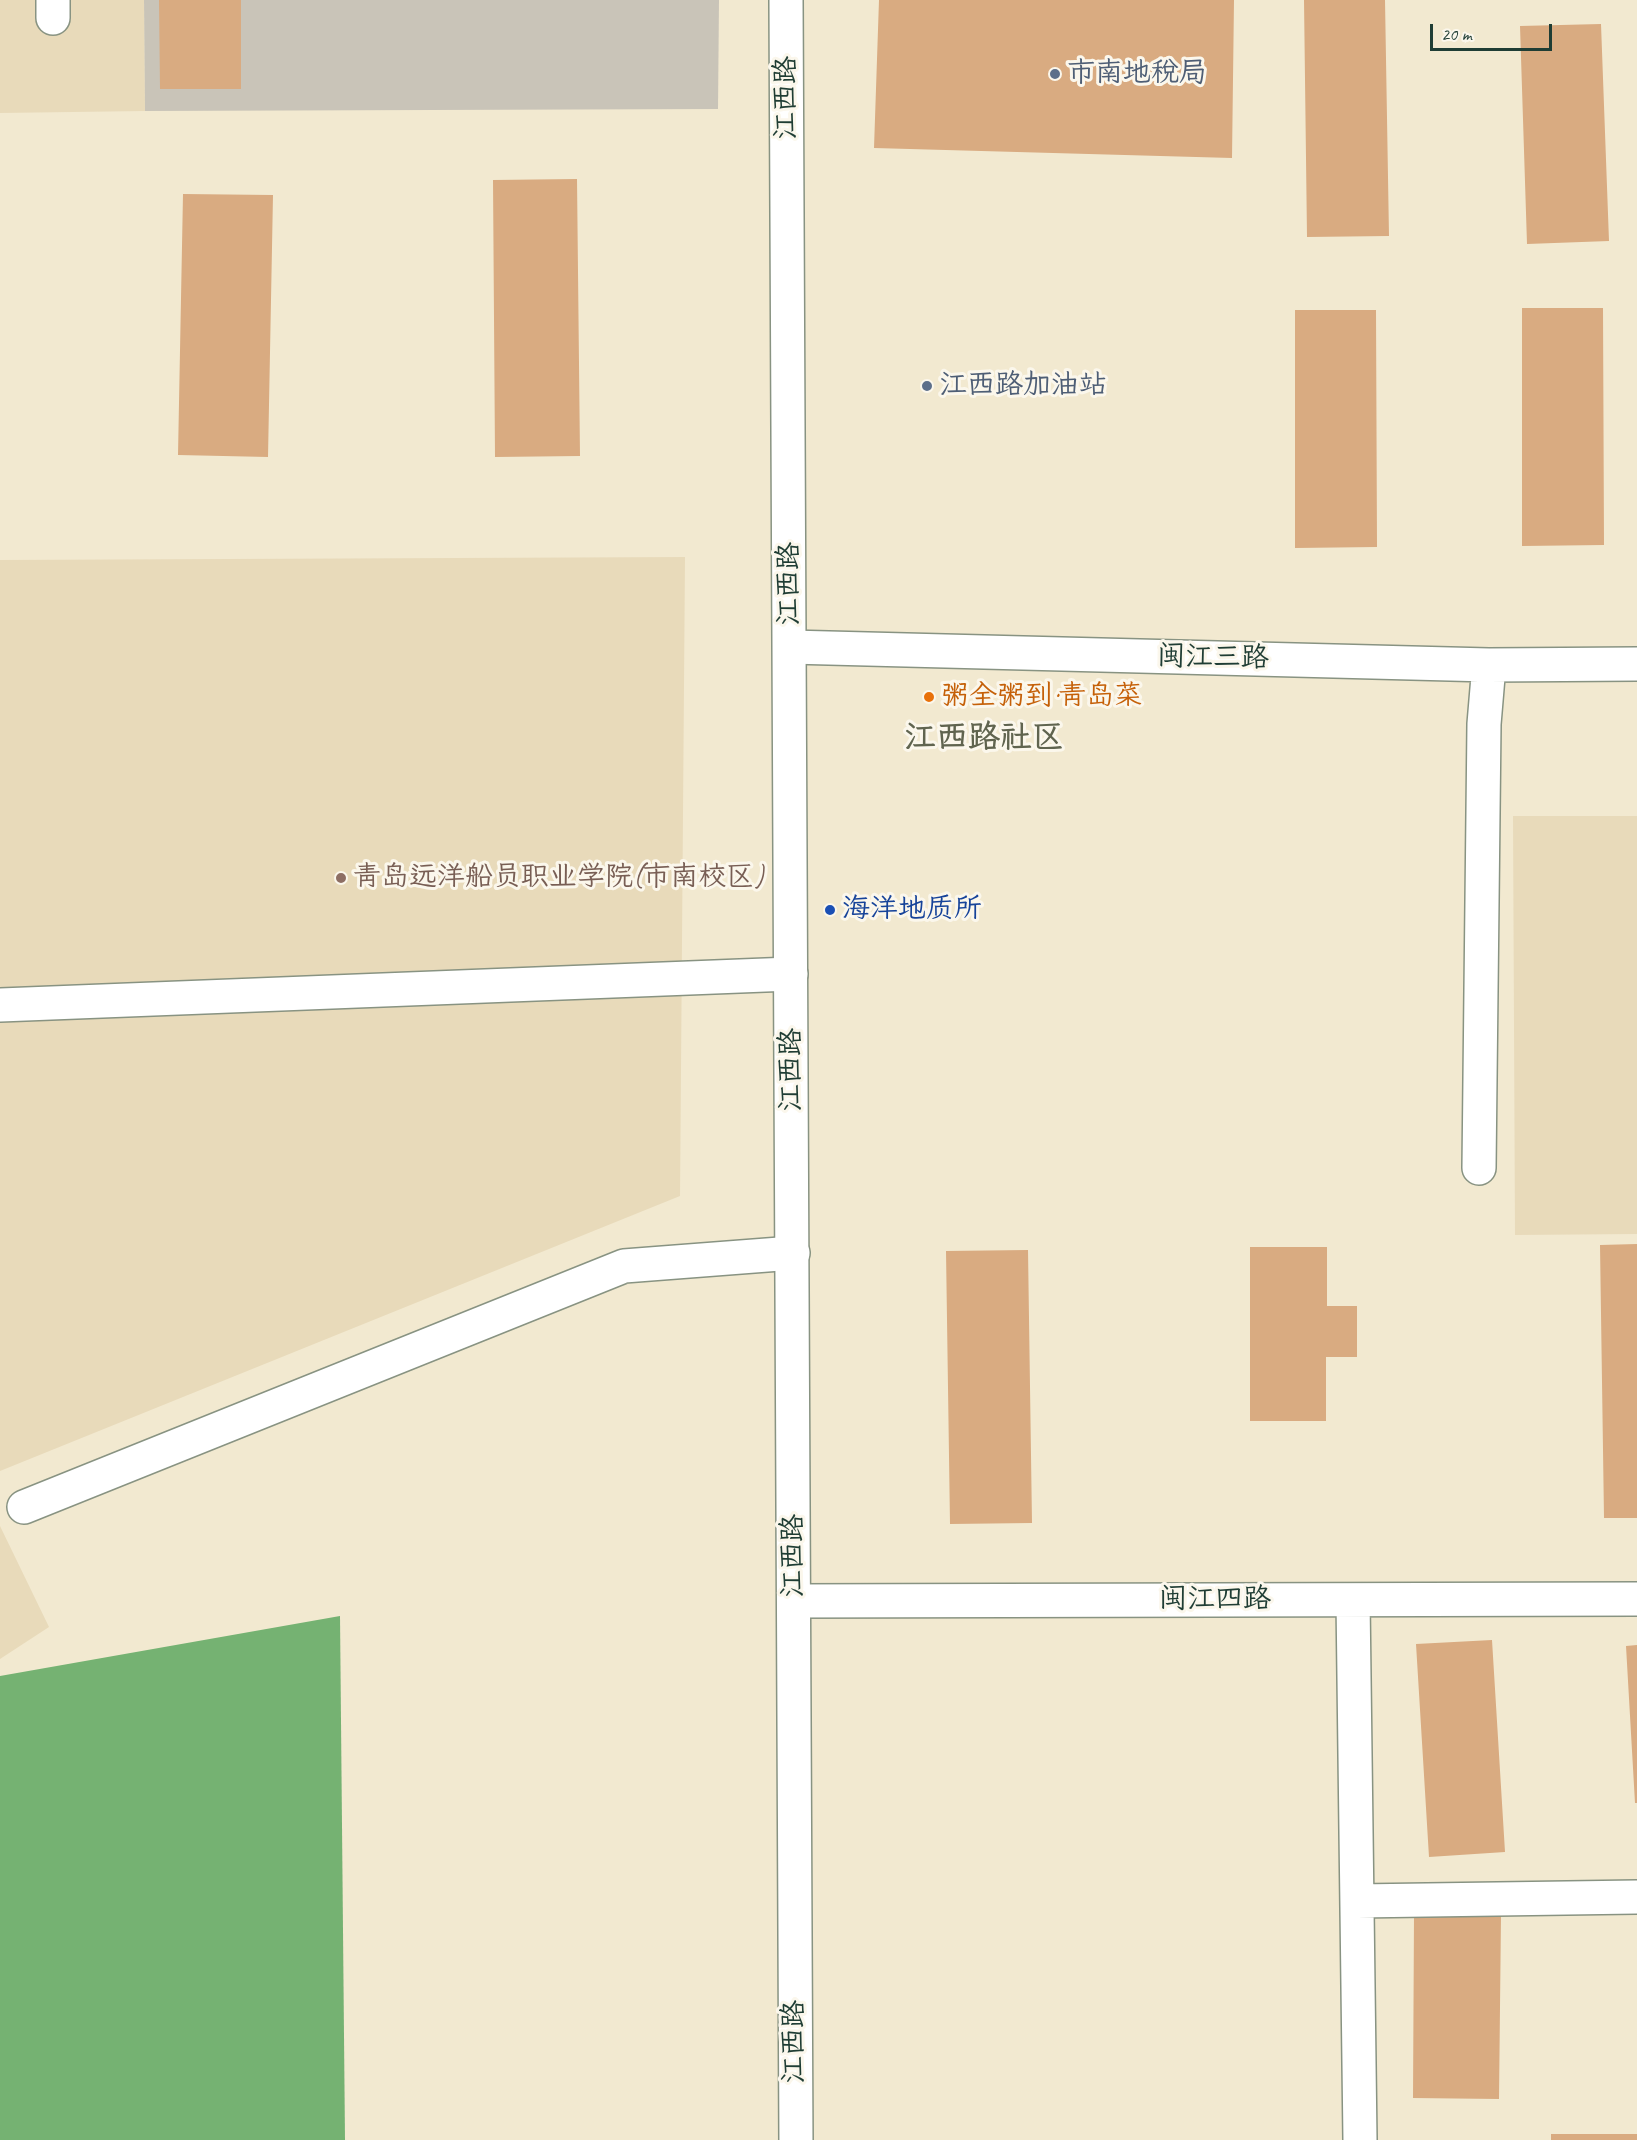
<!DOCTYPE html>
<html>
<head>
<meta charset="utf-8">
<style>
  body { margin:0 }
  #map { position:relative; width:1637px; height:2140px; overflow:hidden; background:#f2e9d0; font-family:Caveat,sans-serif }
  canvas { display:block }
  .scale { position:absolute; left:1430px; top:24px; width:122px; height:27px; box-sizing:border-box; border:3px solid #1f3d34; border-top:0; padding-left:8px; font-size:18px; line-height:21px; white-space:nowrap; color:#1f3d34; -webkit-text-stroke:4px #fbf7ec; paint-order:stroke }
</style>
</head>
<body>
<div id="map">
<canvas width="1637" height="2140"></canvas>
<div class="scale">20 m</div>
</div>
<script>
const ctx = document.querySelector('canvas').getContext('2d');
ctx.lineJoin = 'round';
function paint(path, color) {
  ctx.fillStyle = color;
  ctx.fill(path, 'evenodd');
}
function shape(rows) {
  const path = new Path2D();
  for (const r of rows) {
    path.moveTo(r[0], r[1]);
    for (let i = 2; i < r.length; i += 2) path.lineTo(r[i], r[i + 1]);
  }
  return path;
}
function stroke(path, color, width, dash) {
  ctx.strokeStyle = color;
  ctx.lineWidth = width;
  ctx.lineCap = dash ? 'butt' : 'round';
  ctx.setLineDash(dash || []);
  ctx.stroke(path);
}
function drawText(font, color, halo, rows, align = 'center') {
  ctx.font = font + ' Caveat,"LXGW WenKai TC",sans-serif';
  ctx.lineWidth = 6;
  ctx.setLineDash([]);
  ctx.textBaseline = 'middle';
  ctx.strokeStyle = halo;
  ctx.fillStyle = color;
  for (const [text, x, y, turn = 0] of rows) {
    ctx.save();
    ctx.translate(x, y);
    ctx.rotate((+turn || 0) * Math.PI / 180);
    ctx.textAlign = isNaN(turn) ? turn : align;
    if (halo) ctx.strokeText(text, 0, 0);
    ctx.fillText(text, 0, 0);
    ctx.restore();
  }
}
const built = shape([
  [0,0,144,0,145,111,0,113],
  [685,557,680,1196,0,1471,0,560],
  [1513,816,1637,816,1637,1234,1515,1235],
  [0,1526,49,1627,0,1659]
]);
const industrial = shape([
  [144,0,719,0,718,109,145,111]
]);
const forest = shape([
  [340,1616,345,2140,0,2140,0,1676]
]);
const building = shape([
  [159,0,241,0,241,89,160,89],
  [879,0,1234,0,1232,158,874,148],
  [1304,0,1385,0,1389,236,1307,237],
  [1601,24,1609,241,1527,244,1520,26],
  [577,179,580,456,495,457,493,180],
  [183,194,273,195,268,457,178,455],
  [1522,308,1603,308,1604,545,1522,546],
  [1295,310,1376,310,1377,547,1295,548],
  [1637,1244,1637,1518,1604,1518,1600,1245],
  [1250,1247,1327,1247,1327,1306,1357,1306,1357,1357,1326,1357,1326,1421,1250,1421],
  [1028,1250,1032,1523,950,1524,946,1251],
  [1492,1640,1505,1852,1429,1857,1416,1644],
  [1637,1645,1637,1803,1635,1803,1626,1646],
  [1414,1915,1501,1915,1499,2099,1413,2098],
  [1551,2134,1637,2134,1637,2140,1551,2140]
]);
const minor = shape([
  [53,0,53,18],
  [790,647,1489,665,1637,664],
  [0,1005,791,974],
  [1479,1168,1484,724,1489,665],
  [24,1507,624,1266,793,1253],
  [1353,1600,1360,2140],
  [794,1601,1637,1599],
  [1357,1901,1637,1897]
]);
const major = shape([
  [786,0,796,2140]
]);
const markers = [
  [1055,74,6,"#5c6f8a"],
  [927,386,6,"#5c6f8a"],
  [929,697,6,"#e8710a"],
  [341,878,6,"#8d6e63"],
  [830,910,6,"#1a4fb4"]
];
const serviceNames = [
  ["市南地税局",1067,74],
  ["江西路加油站",939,386]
];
const streetNames = [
  ["江西路",787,98,-90],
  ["江西路",790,584,-90],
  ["闽江三路",1213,658,1],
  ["江西路",792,1070,-90],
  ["江西路",794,1556,-90],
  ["闽江四路",1215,1600],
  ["江西路",795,2042,-90]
];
const foodNames = [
  ["粥全粥到·青岛菜",941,697]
];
const educationNames = [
  ["青岛远洋船员职业学院(市南校区)",353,878]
];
const transitNames = [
  ["海洋地质所",842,910]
];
const quarterNames = [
  ["江西路社区",984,739]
];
paint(built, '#e8daba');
paint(industrial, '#c9c4b8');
paint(forest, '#75b272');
paint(building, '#d9ab81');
stroke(minor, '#889382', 36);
stroke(major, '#889382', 36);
stroke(minor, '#fff', 33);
stroke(major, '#fff', 33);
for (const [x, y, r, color] of markers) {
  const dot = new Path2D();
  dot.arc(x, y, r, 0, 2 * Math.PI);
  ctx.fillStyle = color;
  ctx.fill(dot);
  stroke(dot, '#fbf7ec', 2);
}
drawText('28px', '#4e5e75', '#fbf7ec', serviceNames, 'left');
drawText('28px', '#1f3d34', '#fbf7ec', streetNames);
drawText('28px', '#c56008', '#fbf7ec', foodNames, 'left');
drawText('28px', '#785e54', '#fbf7ec', educationNames, 'left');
drawText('28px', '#164399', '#fbf7ec', transitNames, 'left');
drawText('bold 32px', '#60644f', '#fbf7ec', quarterNames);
</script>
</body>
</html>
